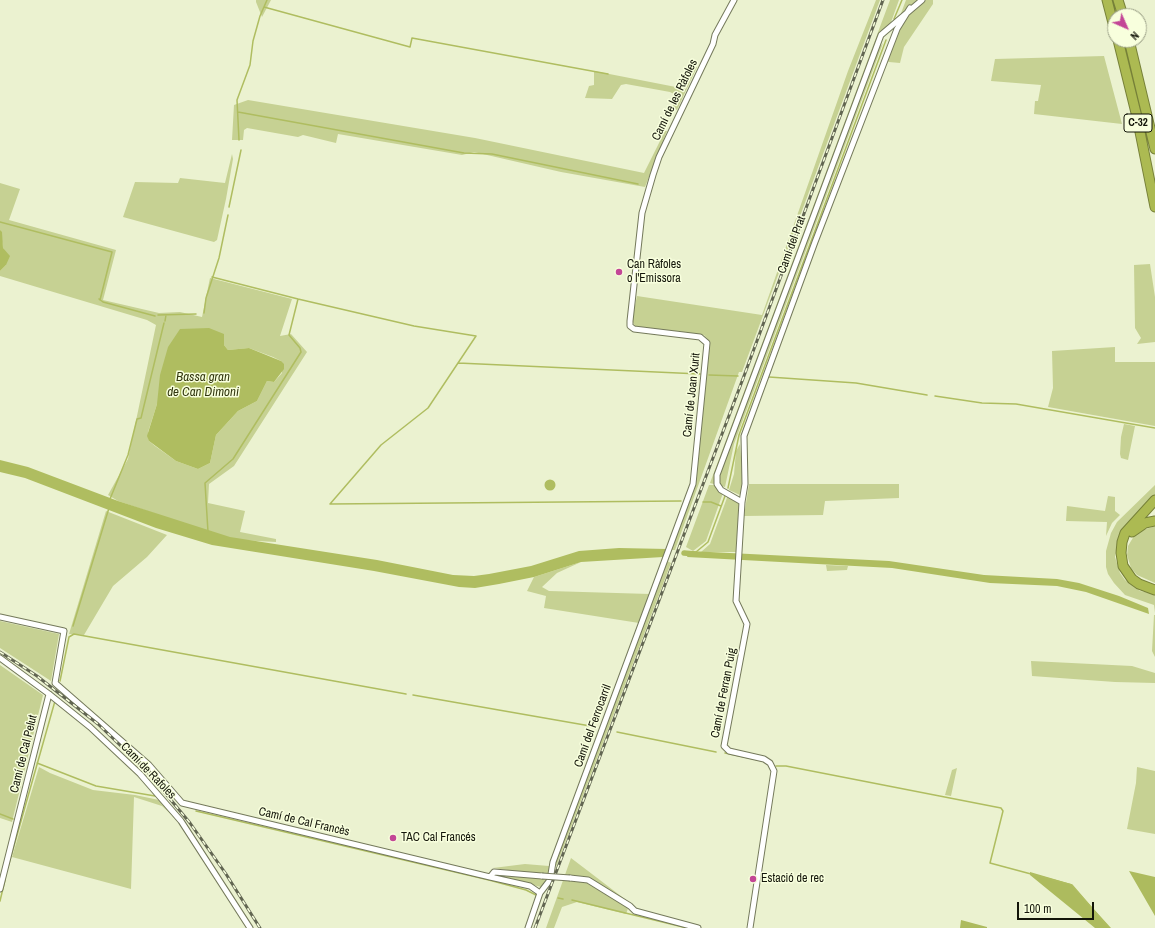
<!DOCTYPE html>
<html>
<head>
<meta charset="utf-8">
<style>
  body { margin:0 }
  #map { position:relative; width:1155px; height:928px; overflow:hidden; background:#ebf2d0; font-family:"Archivo Narrow",sans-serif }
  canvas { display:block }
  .north { position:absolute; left:1107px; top:8px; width:40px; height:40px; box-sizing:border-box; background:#f8ffdd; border:1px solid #9ca188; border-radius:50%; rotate:135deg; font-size:11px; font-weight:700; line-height:16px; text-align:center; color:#131509 }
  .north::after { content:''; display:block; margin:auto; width:14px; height:18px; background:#c34696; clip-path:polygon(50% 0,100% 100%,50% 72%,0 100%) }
  .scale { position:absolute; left:1017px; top:902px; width:77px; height:18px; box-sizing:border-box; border:2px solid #131509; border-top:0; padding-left:5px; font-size:12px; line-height:14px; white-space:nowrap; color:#131509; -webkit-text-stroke:3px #f8ffdd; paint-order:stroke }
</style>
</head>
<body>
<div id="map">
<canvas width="1155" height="928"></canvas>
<div class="north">N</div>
<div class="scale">100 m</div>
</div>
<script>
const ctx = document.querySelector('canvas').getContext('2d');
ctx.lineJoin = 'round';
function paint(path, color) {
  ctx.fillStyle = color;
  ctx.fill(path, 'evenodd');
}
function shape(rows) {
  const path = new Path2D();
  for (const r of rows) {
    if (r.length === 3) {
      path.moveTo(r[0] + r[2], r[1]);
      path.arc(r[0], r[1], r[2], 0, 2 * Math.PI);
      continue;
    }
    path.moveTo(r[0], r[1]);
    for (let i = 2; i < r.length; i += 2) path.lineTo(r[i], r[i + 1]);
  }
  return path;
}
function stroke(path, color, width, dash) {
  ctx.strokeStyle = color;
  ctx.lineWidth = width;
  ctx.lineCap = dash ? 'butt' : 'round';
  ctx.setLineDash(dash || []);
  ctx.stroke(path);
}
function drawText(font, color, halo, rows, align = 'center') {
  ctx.font = font + ' "Archivo Narrow",sans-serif';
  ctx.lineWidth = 3;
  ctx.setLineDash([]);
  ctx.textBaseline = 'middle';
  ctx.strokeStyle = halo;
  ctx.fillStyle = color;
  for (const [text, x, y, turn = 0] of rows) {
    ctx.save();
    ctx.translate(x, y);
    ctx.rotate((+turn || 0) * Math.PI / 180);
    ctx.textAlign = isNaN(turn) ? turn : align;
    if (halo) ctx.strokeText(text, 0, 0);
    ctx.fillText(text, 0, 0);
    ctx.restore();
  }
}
const green = shape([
  [256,0,271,0,262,17,256,2],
  [876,0,880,0,806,200,742,372,739,372,675,550,671,550,695,482,710,342,704,335,636,328,632,320,637,296,762,315,848,71],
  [890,0,899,0,890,25,880,34,876,52,883,43,734,444,725,487,710,483],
  [906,0,920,0,900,16],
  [926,0,933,0,933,4,904,47,900,63,889,62,887,61,899,29,907,16],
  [1104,56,1122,124,1034,114,1035,101,1038,101,1041,85,991,81,995,59],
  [697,67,677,110,673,108,674,94,670,92,626,84,621,85,612,99,585,98,589,86,594,85,594,71,686,89,693,68],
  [248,100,475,138,644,173,665,131,667,131,645,187,561,172,474,152,462,155,338,134,336,143,303,135,298,137,247,128,244,130,243,140,232,140,234,105],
  [232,154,233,159,226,199,217,240,214,242,123,217,135,182,178,183,180,178,225,183],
  [0,183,20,189,9,220,116,250,103,300,159,313,180,312,202,317,210,278,292,299,280,336,291,334,307,352,234,466,209,484,208,503,245,511,240,532,276,539,276,542,239,540,209,532,118,501,108,495,128,459,156,325,147,320,0,276,0,271,6,265,0,230],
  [224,345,228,350,249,348,273,357,281,361,282,373,274,382,267,381,257,401,238,411,216,435,210,463,198,469,176,461,155,446,149,441,148,432,157,404],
  [1150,264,1155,297,1155,342,1137,344,1141,338,1135,328,1134,265],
  [1115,347,1115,362,1155,362,1155,426,1048,407,1053,388,1052,351],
  [1124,424,1135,426,1128,460,1121,458,1120,454,1121,437],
  [740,444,743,483,740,495,729,490,734,474,736,451],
  [749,484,899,484,899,498,825,501,823,515,744,516],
  [709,485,715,485,723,493,706,541,693,551,686,547],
  [1155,485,1155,495,1122,530,1118,538,1115,557,1120,573,1125,580,1140,591,1155,594,1155,613,1154,605,1125,595,1114,583,1108,574,1106,567,1106,551,1111,533,1117,522],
  [728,495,739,504,736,552,701,552,710,544],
  [1108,496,1115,497,1115,511,1120,515,1112,523,1106,536,1107,522,1066,521,1067,506,1105,511],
  [106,511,167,535,147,557,113,586,84,635,69,634],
  [1155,526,1155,583,1137,575,1131,568,1127,555,1128,546,1134,536,1140,531],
  [667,561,671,563,556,867,555,860],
  [581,562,557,573,542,587,549,591,650,594,639,623,544,608,546,596,527,591,534,577],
  [826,565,848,566,847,570,827,571],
  [1154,615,1155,615,1155,657,1152,651],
  [0,621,59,634,51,681,0,648],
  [1031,661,1132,666,1155,673,1155,683,1115,682,1032,676],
  [0,665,43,695,12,822,0,818],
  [39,767,50,773,93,790,135,795,159,800,176,819,162,806,134,797,131,889,12,857],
  [1137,767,1155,771,1155,834,1127,829,1136,783],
  [957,768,951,796,945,795,952,770],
  [571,858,630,903,626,914,577,902,562,907,554,928,546,928],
  [525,864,549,866,550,874,530,873,493,868],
  [507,874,548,878,541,887,502,877]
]);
const forest = shape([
  [1129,871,1155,877,1155,916],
  [1030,872,1071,884,1111,928,1095,928,1030,875],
  [961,920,987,927,987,928,960,928]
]);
const water = shape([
  [0,230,2,232,3,248,10,256,6,265,0,271],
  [209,328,224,334,224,345,228,350,249,348,281,361,284,364,284,369,274,382,267,381,257,401,238,411,216,435,210,463,198,469,176,461,149,441,147,436,157,404,160,375,168,347,180,329],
  [0,460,28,467,118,501,230,537,377,560,453,575,474,576,489,574,531,566,579,551,619,548,667,549,663,557,581,562,534,577,499,584,475,588,459,587,374,571,212,545,156,528,25,478,0,472],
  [550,485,5.5],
  [690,551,889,561,984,575,1057,579,1079,583,1119,596,1148,608,1149,614,1086,592,1057,586,990,583,892,568,687,557]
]);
const stream = shape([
  [264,7,410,47,412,38,608,74],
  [894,19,902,0],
  [238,112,464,153,492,154,638,184],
  [239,140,237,100,250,65,253,41,260,16,267,0],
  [229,207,241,150],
  [0,222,112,252,100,300],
  [212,277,298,299],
  [99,299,103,302,155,316],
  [204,313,206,298,219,258,228,215],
  [158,315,196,314],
  [165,321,166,315],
  [458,363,700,374],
  [709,375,738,376],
  [769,377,856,383,927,395],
  [935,396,982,403,1016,404,1155,428],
  [728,488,739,435,886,40],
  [110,499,128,455,137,419,141,418,164,323],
  [703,502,711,502,721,506],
  [208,532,205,483,233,459,301,352,300,348,289,335,298,299,414,326,476,336,428,408,381,445,330,504,681,501],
  [696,552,708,542,725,496],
  [73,626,109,508],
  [60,681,69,637,74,634,406,694],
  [413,695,596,727],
  [617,732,716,752],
  [725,753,763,761],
  [37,763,96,786,155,796],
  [776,766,786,766,1001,808,1003,811,990,863,1072,885,1109,928],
  [196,811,489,880,526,890,536,895],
  [0,814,13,819],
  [8,867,55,701],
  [558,898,563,899],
  [572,900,687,928],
  [0,901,5,880]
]);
const canal = shape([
  [684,553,695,554]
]);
const street = shape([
  [742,502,721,490,717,484,717,475,881,35,922,0],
  [0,617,64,631,55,683,149,765,182,803,490,877,494,872,542,876],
  [0,658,49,694,90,727,140,774,181,821,250,928],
  [490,877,530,886,540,893],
  [570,878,588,880,630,906,635,911,698,928],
  [0,889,49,694],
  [528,928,540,893,550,880,553,862,693,484,707,343,700,337,634,329,630,326,630,321,642,213,653,175,659,157,713,44,715,35,734,0],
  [750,928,774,771,770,763,764,759,729,751,724,746,747,624,736,601,742,502,745,484,744,436,815,242,897,29,910,8]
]);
const highway = shape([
  [1107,0,1115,31],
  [1118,0,1123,16],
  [1118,40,1137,117,1155,207],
  [1129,40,1155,149],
  [1155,500,1125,533,1122,542,1121,553,1123,566,1132,579,1139,584,1155,590],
  [1132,532,1145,523,1155,521]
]);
const rail = shape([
  [0,652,37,676,98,724,146,770,190,823,226,874,260,928],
  [535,928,744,376,883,0]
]);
const streetBridge = shape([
  [542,876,570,878]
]);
const markers = [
  [619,272,4,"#c34696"],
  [393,838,4,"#c34696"],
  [753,879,4,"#c34696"]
];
const shields = [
  [1138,123,28]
];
const shieldNames = [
  ["C-32",1138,123]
];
const streetNames = [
  ["Camí de les Ràfoles",675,100,-64],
  ["Camí del Prat",792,245,-70],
  ["Camí de Joan Xurit",692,395,-84],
  ["Camí de Ferran Puig",724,693,-79],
  ["Camí del Ferrocarril",593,726,-70],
  ["Camí de Cal Pelut",24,754,-76],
  ["Camí de Rafoles",148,771,46],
  ["Camí de Cal Francès",304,822,13]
];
const poiNames = [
  ["Can Ràfoles",627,265],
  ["o l'Emissora",627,279],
  ["TAC Cal Francés",401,838],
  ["Estació de rec",761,879]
];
const waterNames = [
  ["Bassa gran",203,378],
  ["de Can Dimoni",203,393]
];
paint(green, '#c6d193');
paint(forest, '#adbb5e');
paint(water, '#afbd60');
stroke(stream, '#afbd60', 1.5);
stroke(canal, '#afbd60', 5.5);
stroke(street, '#74795b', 7);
stroke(highway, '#768038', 11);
stroke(street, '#fff', 5);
stroke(highway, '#acba52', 9);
stroke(rail, '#626652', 3);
stroke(rail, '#f8ffdd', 1.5, [4.5]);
stroke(streetBridge, '#74795b', 7, []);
stroke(streetBridge, '#fff', 5);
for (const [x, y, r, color] of markers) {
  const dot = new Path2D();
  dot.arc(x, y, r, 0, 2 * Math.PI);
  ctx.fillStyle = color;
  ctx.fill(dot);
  stroke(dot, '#f8ffdd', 1.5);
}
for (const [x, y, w] of shields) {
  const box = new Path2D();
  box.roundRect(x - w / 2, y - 9, w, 18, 3);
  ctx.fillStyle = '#f8ffdd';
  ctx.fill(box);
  stroke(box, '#131509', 1);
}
drawText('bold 11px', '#131509', null, shieldNames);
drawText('12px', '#131509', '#f8ffdd', streetNames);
drawText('12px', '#131509', '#f8ffdd', poiNames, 'left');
drawText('italic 13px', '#32370f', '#f8ffdd', waterNames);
</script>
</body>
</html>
